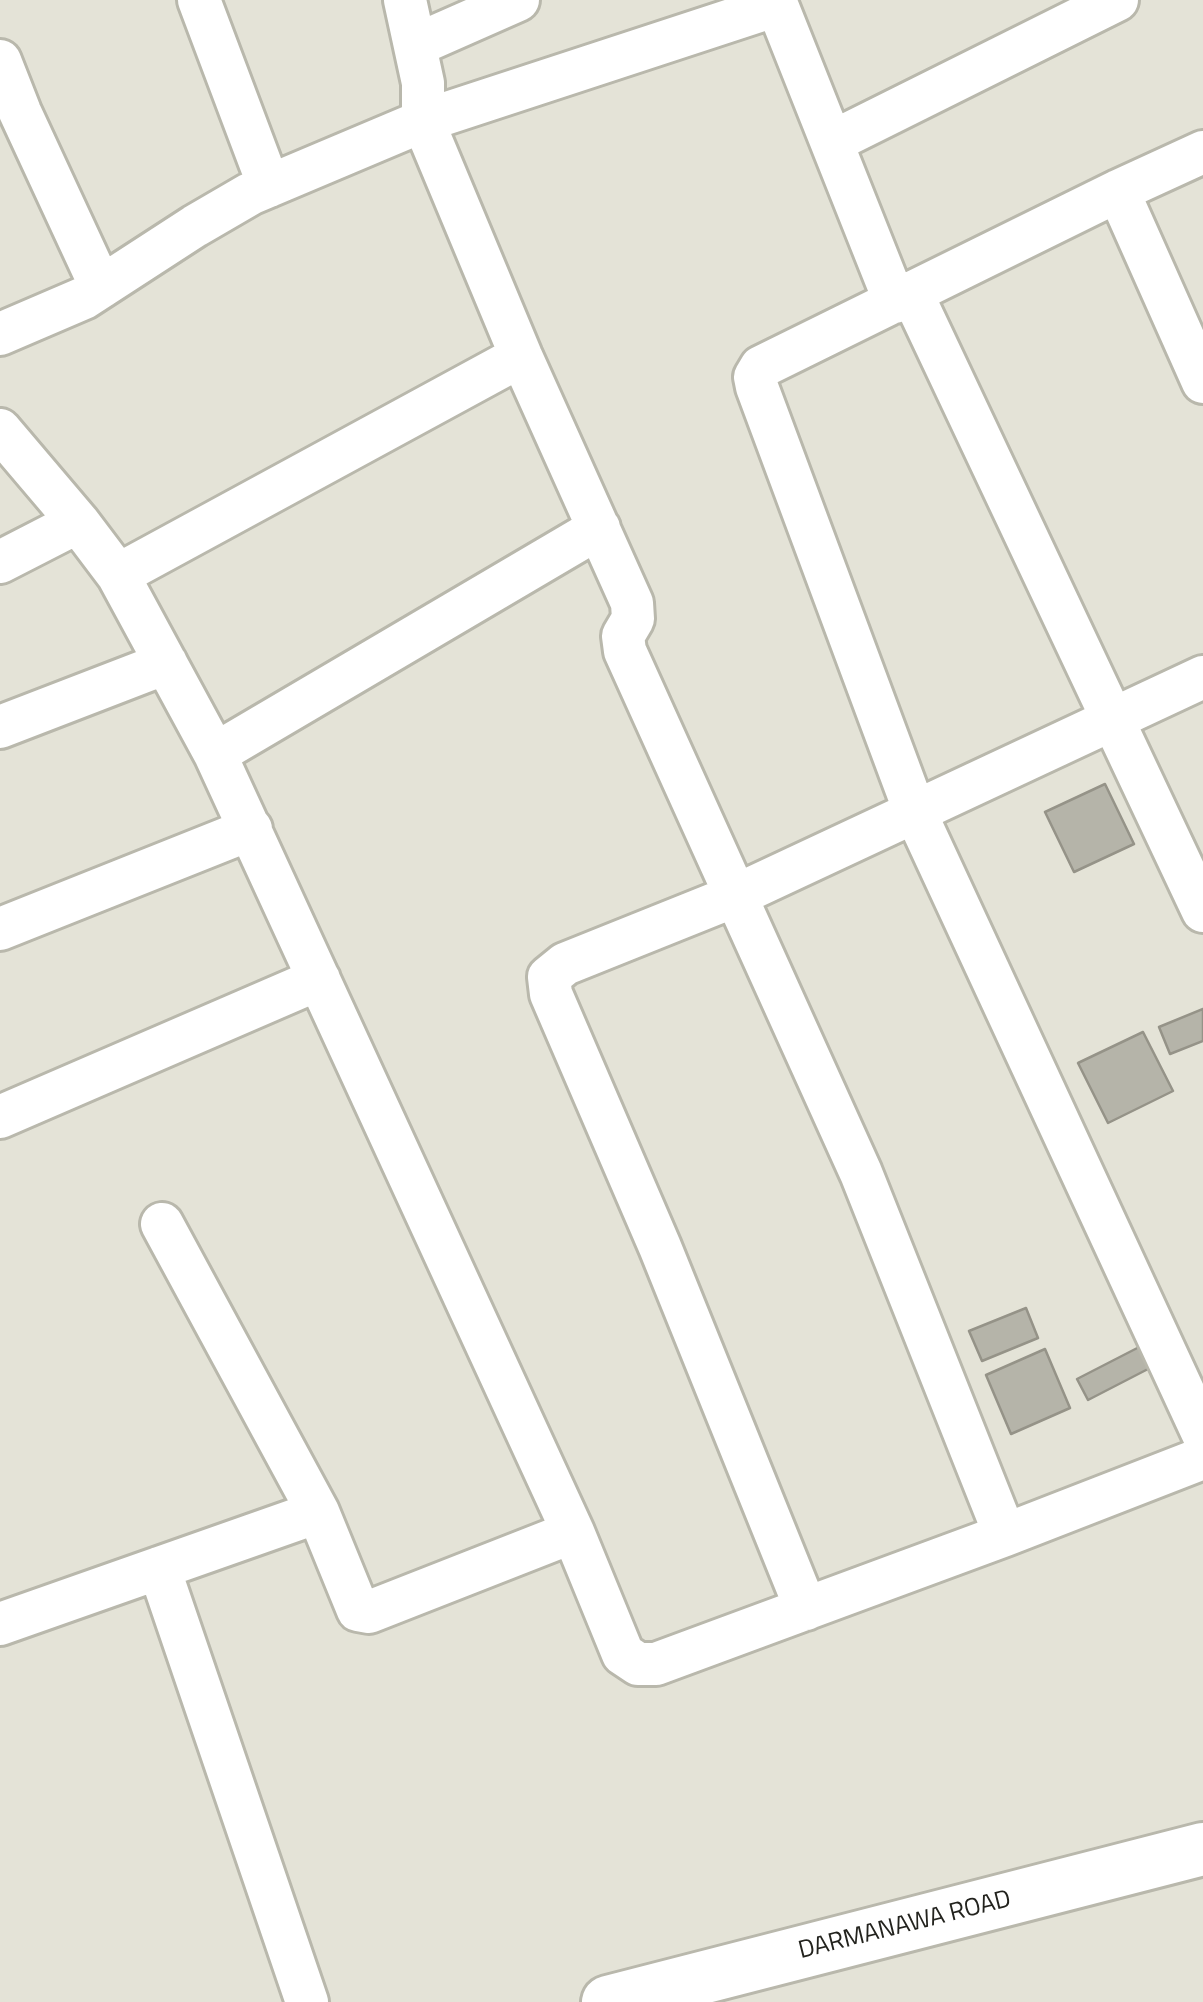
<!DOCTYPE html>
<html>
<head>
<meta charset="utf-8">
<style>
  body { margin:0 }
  canvas { display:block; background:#e4e3d7 }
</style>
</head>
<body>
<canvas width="1203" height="2002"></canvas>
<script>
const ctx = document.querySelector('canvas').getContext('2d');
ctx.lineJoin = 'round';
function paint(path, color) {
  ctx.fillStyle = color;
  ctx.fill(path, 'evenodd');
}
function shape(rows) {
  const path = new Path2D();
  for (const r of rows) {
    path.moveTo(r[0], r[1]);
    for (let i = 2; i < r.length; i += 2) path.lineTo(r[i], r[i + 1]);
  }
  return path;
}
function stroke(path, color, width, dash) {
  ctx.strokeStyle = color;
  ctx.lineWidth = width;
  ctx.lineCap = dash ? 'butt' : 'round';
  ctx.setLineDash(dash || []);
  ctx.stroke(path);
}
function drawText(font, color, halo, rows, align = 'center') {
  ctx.font = font + ' "Titillium Web",sans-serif';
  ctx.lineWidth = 8;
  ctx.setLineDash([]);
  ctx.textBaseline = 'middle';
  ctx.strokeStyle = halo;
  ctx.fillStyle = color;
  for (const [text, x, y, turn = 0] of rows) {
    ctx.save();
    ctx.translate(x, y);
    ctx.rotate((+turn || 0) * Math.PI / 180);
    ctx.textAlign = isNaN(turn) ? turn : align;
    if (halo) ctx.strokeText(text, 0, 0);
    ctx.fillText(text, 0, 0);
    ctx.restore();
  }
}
const building = shape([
  [1105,784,1134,844,1074,872,1045,812,1105,784],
  [1203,1009,1203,1041,1170,1054,1159,1027,1203,1009],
  [1143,1032,1173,1091,1108,1123,1078,1063,1143,1032],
  [1026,1308,1038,1338,982,1361,969,1331,1026,1308],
  [1147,1343,1148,1369,1088,1400,1077,1379,1147,1343],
  [1045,1349,1070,1408,1011,1434,986,1375,1045,1349]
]);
const minor = shape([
  [199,0,269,186],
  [405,0,423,83,423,121,521,356,632,603,633,619,623,636,625,651,861,1173,1005,1535],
  [775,0,895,302],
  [416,45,518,0],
  [0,61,20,112,101,287],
  [832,142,1117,0],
  [1203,152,1118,191,761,367,755,377,757,387,915,812,1203,1434],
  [1118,191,1203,382],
  [912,294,1203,911],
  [0,334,84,298,195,226,250,194,269,186,423,121,777,5],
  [0,430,78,522,118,575,215,754,573,1532,623,1654,638,1664,656,1664,1005,1535,1203,1458],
  [0,562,78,522],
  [118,575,521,356],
  [0,727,166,663],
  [215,754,599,528],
  [0,929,251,829],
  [0,1117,319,979],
  [162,1224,318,1512,358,1610,369,1612,573,1532],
  [159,1568,307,2002],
  [806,1609,660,1247,551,994,549,977,565,964,737,895,1203,677],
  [0,1624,318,1512]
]);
const tertiary = shape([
  [608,2002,1203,1849]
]);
const streetNames = [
  ["DARMANAWA ROAD",905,1926,-14]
];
paint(building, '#b5b4a9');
stroke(building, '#959388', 2.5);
stroke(minor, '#b9b8ac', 48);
stroke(tertiary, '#b9b8ac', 58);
stroke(minor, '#fff', 42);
stroke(tertiary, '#fff', 52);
drawText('25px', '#23231e', '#fff', streetNames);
</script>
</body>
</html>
